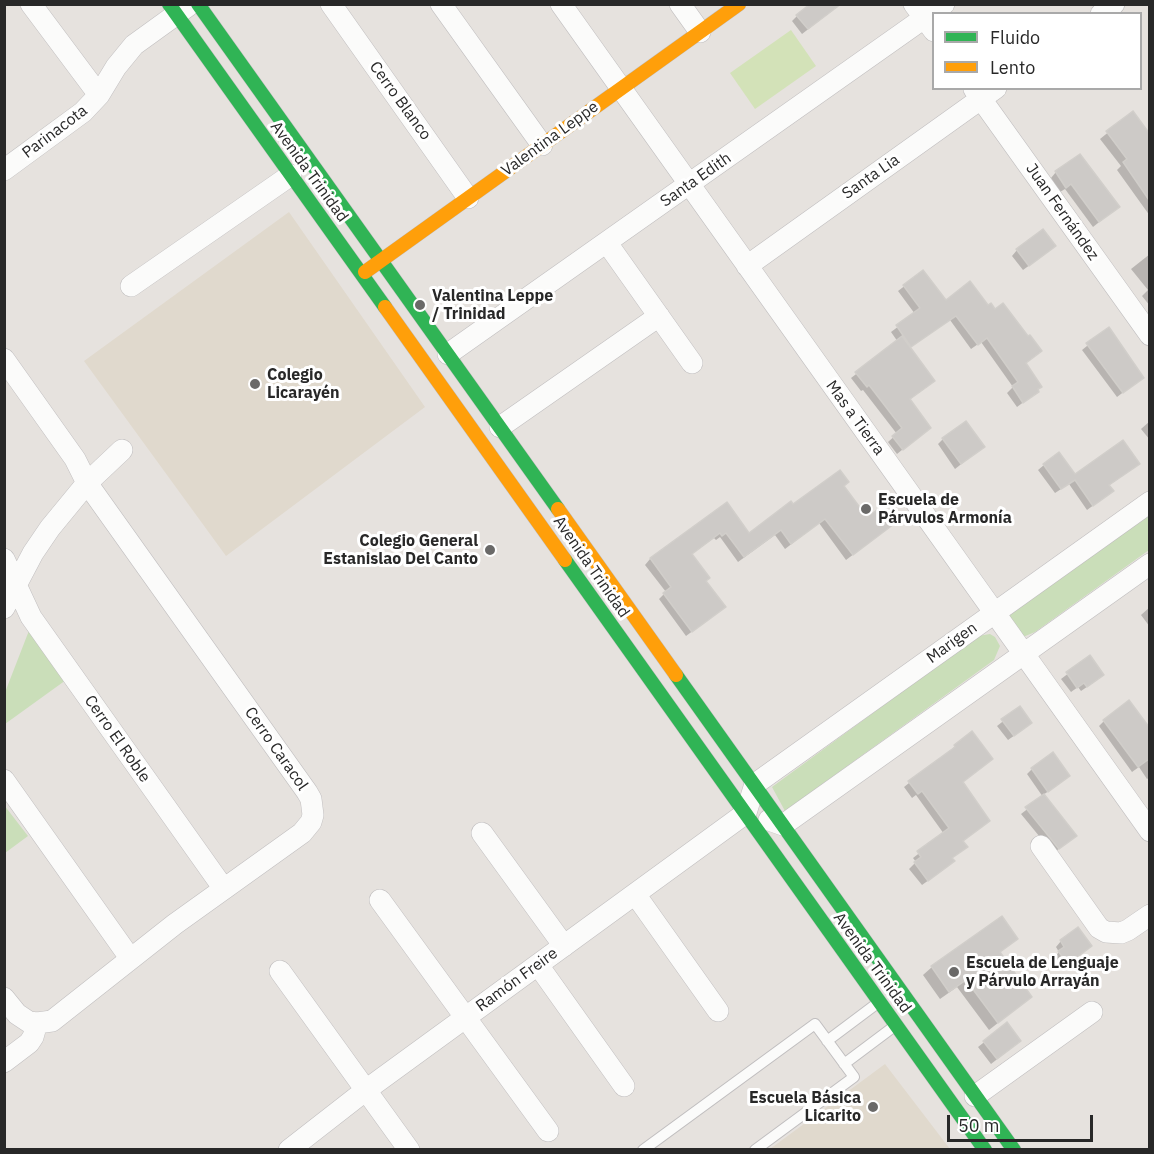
<!DOCTYPE html>
<html>
<head>
<meta charset="utf-8">
<style>
  body { margin:0 }
  #map { position:relative; width:1154px; height:1154px; overflow:hidden; background:#e6e2de; font-family:"IBM Plex Sans",sans-serif }
  canvas { display:block }
  .frame { position:absolute; inset:0; border:6px solid #282828; pointer-events:none }
  .legend { position:absolute; left:932px; top:12px; width:210px; height:78px; box-sizing:border-box; background:#fff; border:2px solid #a9a9a9; margin:0; padding:8px 10px; list-style:none; font-size:18px; color:#282828 }
  .legend li { display:flex; align-items:center; gap:12px; height:30px }
  .legend b { width:30px; border:2px solid #a9a9a9 }
  .scale { position:absolute; left:947px; top:1115px; width:146px; height:27px; box-sizing:border-box; border:3px solid #282828; border-top:0; padding-left:8px; font-size:18px; line-height:21px; white-space:nowrap; color:#282828; -webkit-text-stroke:4px #fff; paint-order:stroke }
</style>
</head>
<body>
<div id="map">
<canvas width="1154" height="1154"></canvas>
<div class="frame"></div>
<ul class="legend">
<li><b style="height:8px;background:#30b455"></b>Fluido</li>
<li><b style="height:8px;background:#ff9f0a"></b>Lento</li>
</ul>
<div class="scale">50 m</div>
</div>
<script>
const ctx = document.querySelector('canvas').getContext('2d');
ctx.lineJoin = 'round';
function paint(path, color) {
  ctx.fillStyle = color;
  ctx.fill(path, 'evenodd');
}
function shape(rows) {
  const path = new Path2D();
  for (const r of rows) {
    path.moveTo(r[0], r[1]);
    for (let i = 2; i < r.length; i += 2) path.lineTo(r[i], r[i + 1]);
  }
  return path;
}
function stroke(path, color, width, dash) {
  ctx.strokeStyle = color;
  ctx.lineWidth = width;
  ctx.lineCap = dash ? 'butt' : 'round';
  ctx.setLineDash(dash || []);
  ctx.stroke(path);
}
function drawText(font, color, halo, rows, align = 'center') {
  ctx.font = font + ' "IBM Plex Sans",sans-serif';
  ctx.lineWidth = 6;
  ctx.setLineDash([]);
  ctx.textBaseline = 'middle';
  ctx.strokeStyle = halo;
  ctx.fillStyle = color;
  for (const [text, x, y, turn = 0] of rows) {
    ctx.save();
    ctx.translate(x, y);
    ctx.rotate((+turn || 0) * Math.PI / 180);
    ctx.textAlign = isNaN(turn) ? turn : align;
    if (halo) ctx.strokeText(text, 0, 0);
    ctx.fillText(text, 0, 0);
    ctx.restore();
  }
}
const education = shape([
  [289,212,425,407,226,556,84,361],
  [885,1064,950,1149,770,1149]
]);
const green = shape([
  [1149,513,1149,550,1035,632,1023,637,1008,619,1011,613],
  [30,628,66,680,5,724,4,695],
  [990,634,995,637,1000,646,994,660,785,811,772,787,978,636],
  [4,805,28,836,5,853,4,853]
]);
const pitch = shape([
  [791,30,816,66,755,109,730,73]
]);
const shadow = shape([
  [833,10,802,34,792,21,797,16],
  [1132,113,1150,136,1150,216,1117,170,1121,166,1100,139],
  [1056,172,1118,207,1093,227,1065,189,1060,192,1051,178],
  [1017,250,1049,251,1023,270,1012,256],
  [1150,254,1150,306,1142,296,1148,290,1131,269],
  [923,272,945,302,1024,363,1037,392,1017,407,1007,393,1013,387,981,342,971,349,950,320,909,348,928,386,909,400,929,428,897,454,888,442,897,434,863,390,861,391,851,378,898,342,891,332,915,314,898,291],
  [1108,329,1142,378,1117,397,1082,350],
  [1150,421,1150,440,1141,429],
  [943,439,983,447,955,469,938,444],
  [1044,465,1075,476,1132,469,1108,486,1106,496,1087,510,1069,484,1055,493,1038,470],
  [843,487,867,520,887,529,846,560,819,523,785,549,775,535,738,562,720,537,716,540,714,538,690,555,718,612,686,636,659,599,666,592,645,565,650,559,726,504,749,535],
  [1150,607,1150,627,1141,615],
  [1090,657,1097,680,1081,691,1078,687,1071,692,1061,679],
  [1020,708,1025,728,1008,740,997,726],
  [1139,720,1150,735,1150,777,1147,779,1139,767,1132,772,1099,726,1104,721],
  [972,733,961,782,988,821,962,842,947,867,922,885,909,869,916,862,913,858,944,834,916,795,912,798,904,787],
  [1032,769,1063,781,1043,795,1070,841,1053,853,1021,814,1043,797,1027,774],
  [1016,939,999,953,1031,997,989,1030,957,987,940,999,923,975,932,967],
  [1061,941,1084,951,1062,968,1054,958,1059,952,1056,947],
  [1006,1025,1014,1046,991,1064,978,1047]
]);
const building = shape([
  [810,4,841,4,808,29,796,15,810,4],
  [1133,111,1149,133,1149,200,1123,162,1127,159,1106,131,1133,111],
  [1080,154,1120,207,1099,222,1071,184,1066,188,1055,171,1080,154],
  [1043,229,1056,246,1029,266,1016,249,1043,229],
  [923,270,946,300,970,281,988,305,991,303,995,309,1003,303,1028,336,1030,335,1042,351,1026,363,1042,387,1038,389,1039,392,1023,403,1012,386,1018,382,987,338,978,345,956,316,911,347,896,325,920,308,903,285,923,270],
  [1109,327,1144,378,1123,393,1086,343,1109,327],
  [902,336,935,381,910,399,931,428,903,450,892,436,902,428,869,385,867,387,855,372,902,336],
  [966,421,985,447,961,464,942,438,966,421],
  [1123,440,1140,464,1109,485,1114,491,1093,506,1075,480,1061,489,1043,464,1059,452,1075,474,1123,440],
  [840,470,849,482,844,486,867,517,881,507,894,524,853,555,825,519,791,544,781,530,744,557,726,533,722,536,720,533,692,554,710,578,706,581,726,607,692,632,663,593,671,587,650,558,727,502,749,533,791,501,793,504,840,470],
  [1090,655,1104,675,1087,687,1084,683,1077,688,1066,672,1090,655],
  [1129,700,1149,727,1149,759,1138,767,1103,720,1129,700],
  [1020,706,1032,723,1014,736,1001,719,1020,706],
  [972,731,993,759,963,782,990,821,963,841,968,847,952,858,955,861,928,881,914,862,921,857,917,851,949,828,922,791,918,794,908,781,955,747,954,745,972,731],
  [1053,752,1070,776,1048,792,1031,768,1053,752],
  [1044,794,1077,836,1059,849,1025,807,1044,794],
  [1002,916,1018,939,1000,952,1032,997,998,1023,966,980,949,992,931,966,1002,916],
  [1078,927,1092,946,1068,964,1058,951,1064,947,1060,940,1078,927],
  [1007,1022,1021,1041,997,1059,983,1041,1007,1022]
]);
const lane = shape([
  [827,1041,879,1002],
  [844,1064,896,1025],
  [643,1150,815,1024,854,1077,755,1150]
]);
const street = shape([
  [31,4,99,95],
  [331,4,468,198],
  [441,4,542,145],
  [561,4,1150,831],
  [680,4,700,32],
  [914,4,934,31],
  [1101,14,1114,4],
  [974,89,1150,335],
  [4,170,83,112,99,95,116,67,134,45,188,6],
  [607,243,692,363],
  [747,266,996,88],
  [131,286,291,175],
  [448,354,944,4],
  [4,359,75,459,87,483,307,792,311,799,313,815,311,822,302,833,175,924,52,1021,37,1023,29,1022,17,1014,4,998],
  [500,427,659,316],
  [4,559,31,617,224,889],
  [4,608,33,553,50,528,87,483,122,450],
  [4,780,130,958],
  [769,820,783,825,1150,564],
  [482,833,564,946],
  [1041,846,1099,928,1106,932,1121,933,1128,930,1150,915],
  [635,894,718,1011],
  [380,900,548,1131],
  [538,965,624,1086],
  [280,971,409,1150],
  [4,1062,29,1043,33,1037,37,1023],
  [975,1096,1092,1012],
  [289,1150,366,1090,746,813,755,784,1150,502]
]);
const fast = shape([
  [169,4,385,307],
  [198,4,558,509],
  [565,560,985,1150],
  [676,675,1014,1150]
]);
const slow = shape([
  [365,272,739,4],
  [385,307,565,560],
  [558,509,676,675]
]);
const markers = [
  [420,305,6,"#6a6968"],
  [255,384,6,"#6a6968"],
  [866,509,6,"#6a6968"],
  [490,550,6,"#6a6968"],
  [954,972,6,"#6a6968"],
  [873,1107,6,"#6a6968"]
];
const streetNames = [
  ["Cerro Blanco",400,101,54],
  ["Parinacota",55,132,-37],
  ["Valentina Leppe",550,139,-36],
  ["Avenida Trinidad",309,172,54],
  ["Santa Lia",871,177,-35],
  ["Santa Edith",696,180,-35],
  ["Juan Fernández",1062,212,55],
  ["Mas a Tierra",855,418,54],
  ["Avenida Trinidad",591,567,55],
  ["Marigen",952,643,-36],
  ["Cerro El Roble",117,739,55],
  ["Cerro Caracol",276,749,55],
  ["Avenida Trinidad",872,963,54],
  ["Ramón Freire",517,980,-36]
];
const poiNames = [
  ["Valentina Leppe",432,296],
  ["/ Trinidad",432,314],
  ["Colegio",267,375],
  ["Licarayén",267,393],
  ["Escuela de",878,500],
  ["Párvulos Armonía",878,518],
  ["Colegio General",478,541,"right"],
  ["Estanislao Del Canto",478,559,"right"],
  ["Escuela de Lenguaje",966,963],
  ["y Párvulo Arrayán",966,981],
  ["Escuela Básica",861,1098,"right"],
  ["Licarito",861,1116,"right"]
];
paint(education, '#e0d9cd');
paint(green, '#cadeb9');
paint(pitch, '#d3e2b8');
paint(shadow, '#0003');
paint(building, '#cdcac7');
stroke(building, '#d1ceca', 1.5);
stroke(lane, '#c0bebf', 12);
stroke(street, '#c0bebf', 22);
stroke(fast, '#c0bebf', 15);
stroke(slow, '#c0bebf', 15);
stroke(lane, '#fbfbfa', 10);
stroke(street, '#fbfbfa', 21);
stroke(fast, '#30b455', 14);
stroke(slow, '#ff9f0a', 14);
for (const [x, y, r, color] of markers) {
  const dot = new Path2D();
  dot.arc(x, y, r, 0, 2 * Math.PI);
  ctx.fillStyle = color;
  ctx.fill(dot);
  stroke(dot, '#fff', 2);
}
drawText('16px', '#282828', '#fff', streetNames);
drawText('bold 16px', '#282828', '#fff', poiNames, 'left');
</script>
</body>
</html>
